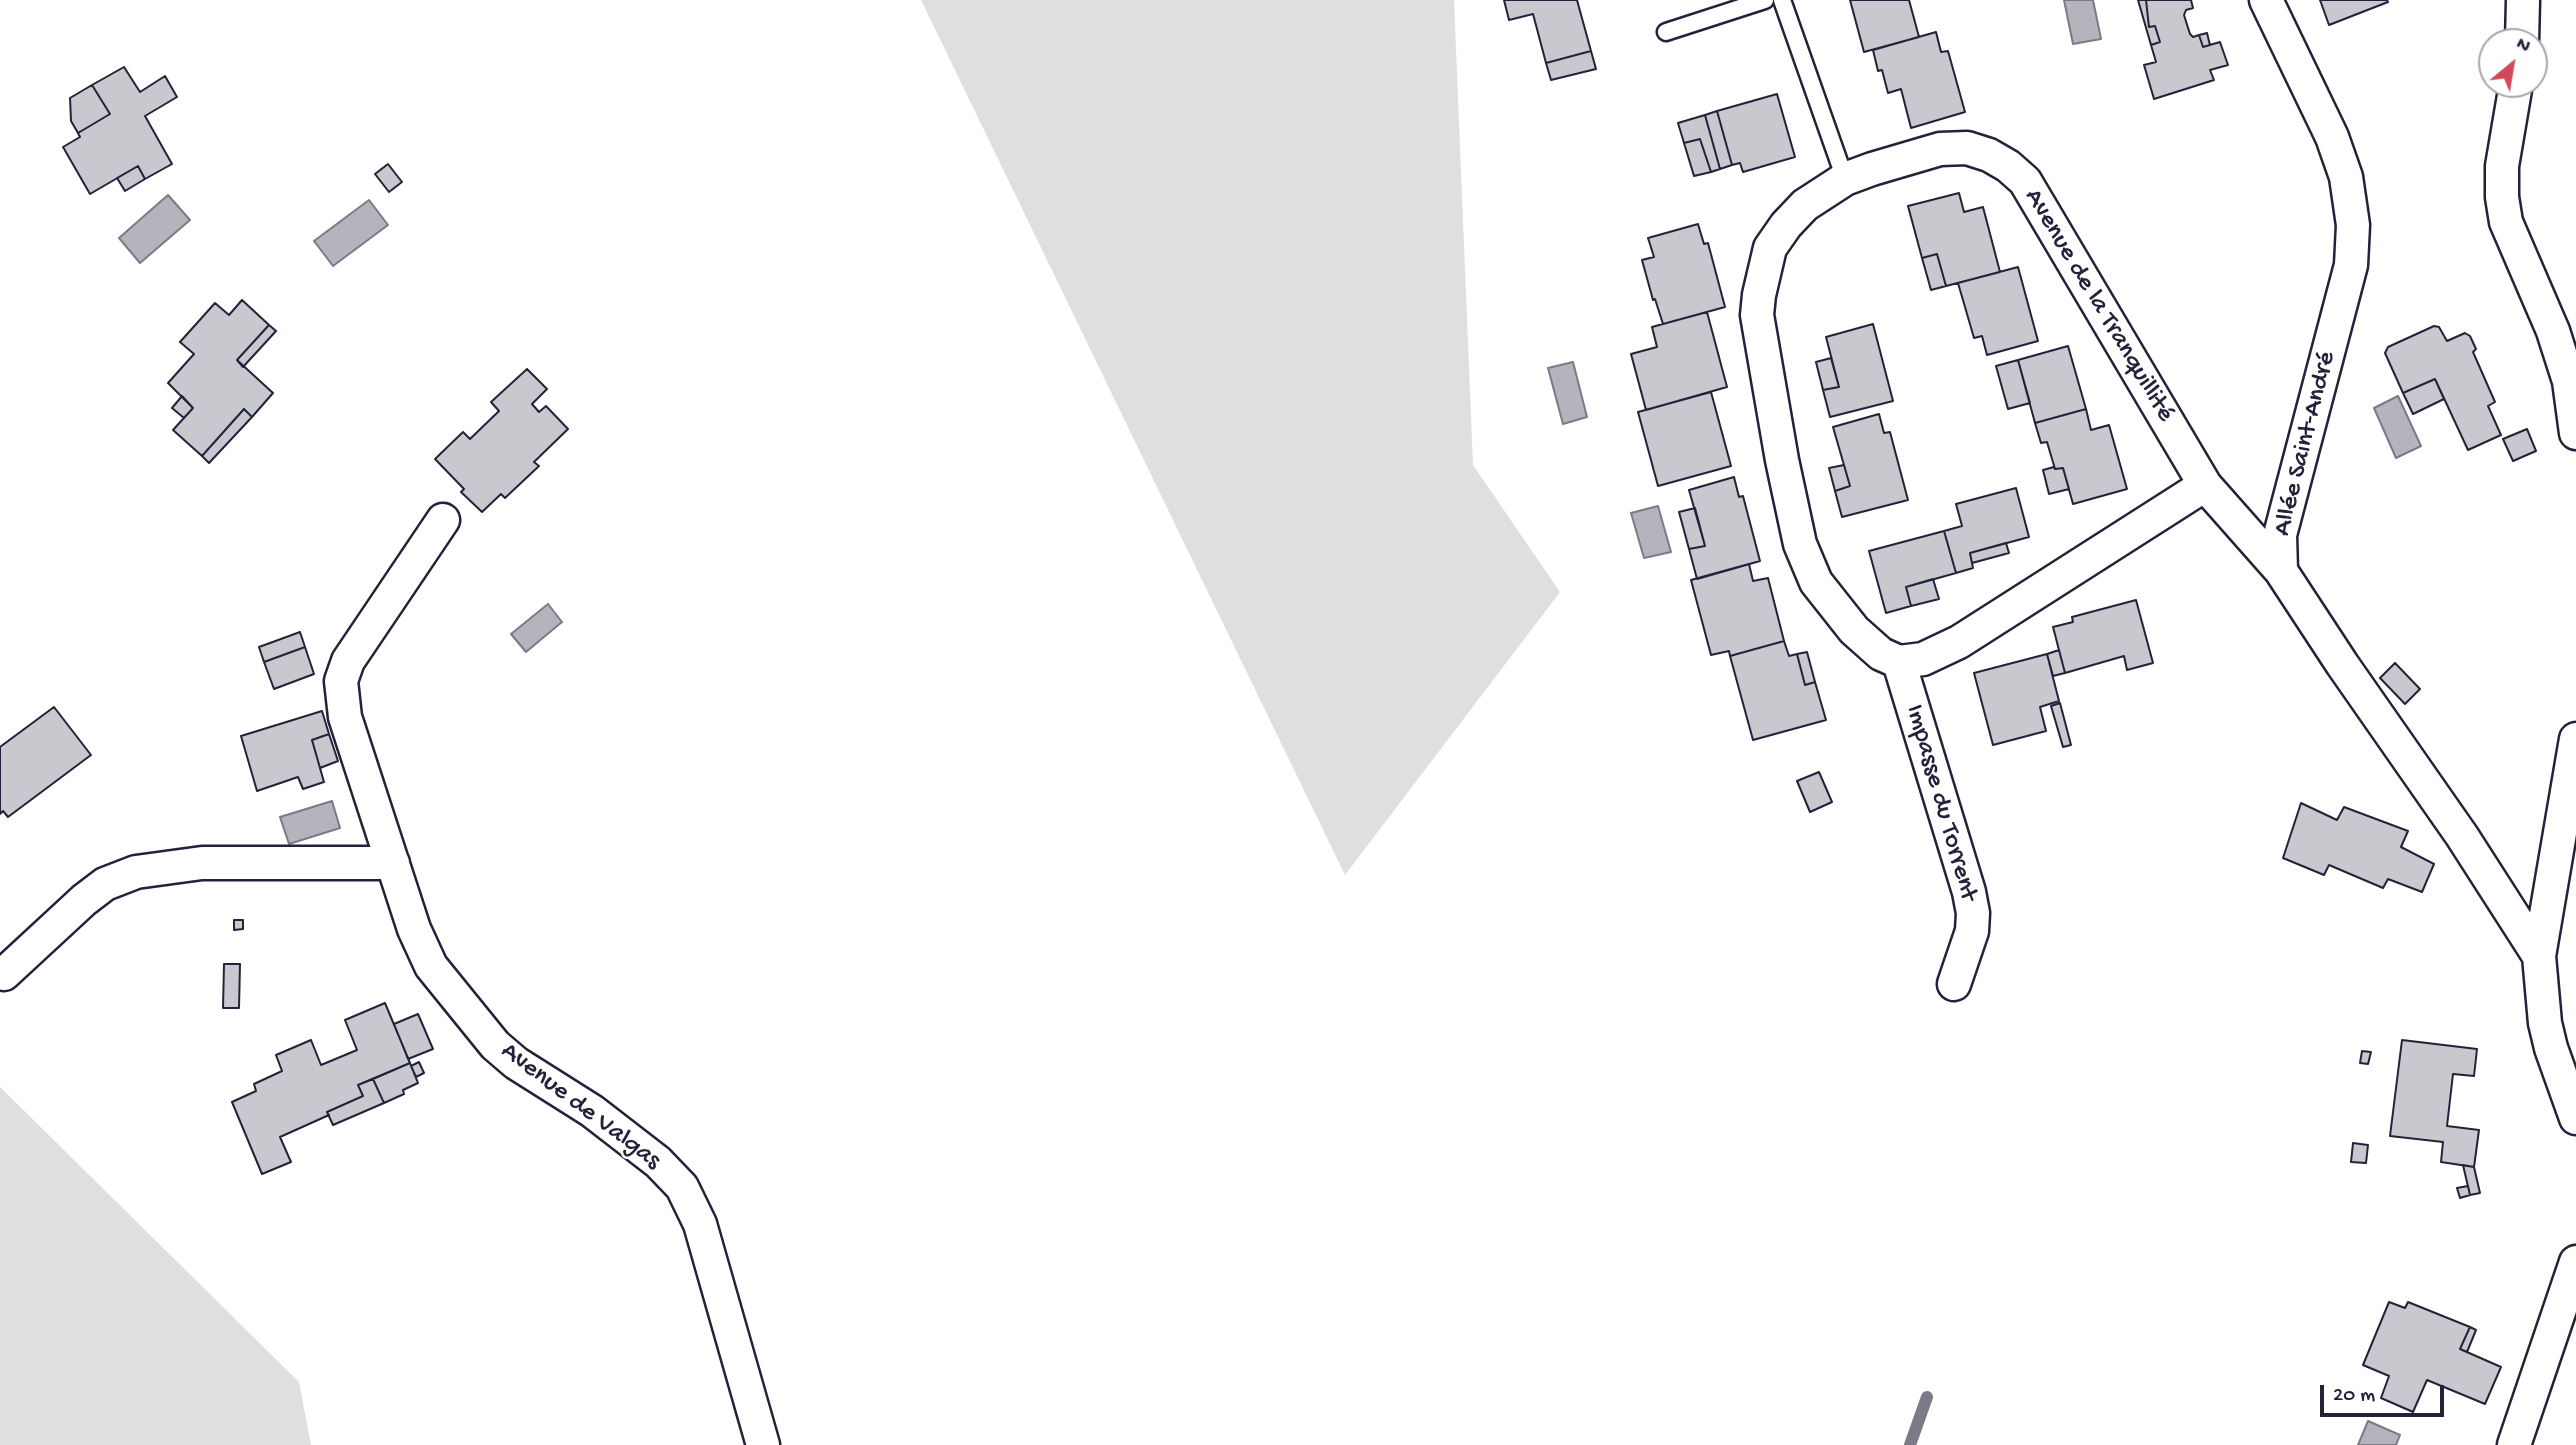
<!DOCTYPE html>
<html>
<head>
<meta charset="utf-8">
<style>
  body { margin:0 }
  #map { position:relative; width:2576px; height:1445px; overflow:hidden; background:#fff; font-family:"Gochi Hand",sans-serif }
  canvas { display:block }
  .north { position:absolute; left:2478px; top:28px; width:70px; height:70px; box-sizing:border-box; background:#fff; border:2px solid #a7a7b1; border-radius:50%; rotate:30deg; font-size:19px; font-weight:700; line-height:28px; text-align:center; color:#22223b }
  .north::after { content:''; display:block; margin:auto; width:24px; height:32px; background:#d1495b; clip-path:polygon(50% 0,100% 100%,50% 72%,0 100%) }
  .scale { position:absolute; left:2320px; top:1385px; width:124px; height:32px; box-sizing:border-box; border:4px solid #22223b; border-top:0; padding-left:9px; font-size:21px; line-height:24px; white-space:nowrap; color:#22223b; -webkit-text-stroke:5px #fff; paint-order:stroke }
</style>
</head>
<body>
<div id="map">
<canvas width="2576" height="1445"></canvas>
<div class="north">N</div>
<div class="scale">20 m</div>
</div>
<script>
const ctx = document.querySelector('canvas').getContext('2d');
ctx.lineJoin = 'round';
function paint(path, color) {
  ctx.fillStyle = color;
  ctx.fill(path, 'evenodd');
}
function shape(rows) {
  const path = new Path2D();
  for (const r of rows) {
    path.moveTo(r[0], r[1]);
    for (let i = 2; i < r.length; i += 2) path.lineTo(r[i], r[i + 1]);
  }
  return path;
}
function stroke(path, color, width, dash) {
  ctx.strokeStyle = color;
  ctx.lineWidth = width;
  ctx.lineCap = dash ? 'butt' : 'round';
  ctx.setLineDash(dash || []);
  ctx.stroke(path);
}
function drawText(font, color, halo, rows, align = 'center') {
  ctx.font = font + ' "Gochi Hand",sans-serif';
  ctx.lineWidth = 5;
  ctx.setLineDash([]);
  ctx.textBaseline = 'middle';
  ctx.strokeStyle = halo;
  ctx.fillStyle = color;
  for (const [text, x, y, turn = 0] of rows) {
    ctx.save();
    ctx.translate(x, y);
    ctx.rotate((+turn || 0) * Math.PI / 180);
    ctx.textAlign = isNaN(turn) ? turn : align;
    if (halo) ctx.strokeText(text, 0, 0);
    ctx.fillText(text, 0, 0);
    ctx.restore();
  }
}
const green = shape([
  [921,0,1454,0,1473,465,1560,592,1345,875],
  [0,1087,299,1382,311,1445,0,1445]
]);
const water = shape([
  [2064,0,2093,0,2101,39,2073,44,2064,0],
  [168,195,190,220,140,263,119,238,168,195],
  [369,200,388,225,333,266,314,241,369,200],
  [1573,362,1587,417,1563,424,1548,368,1573,362],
  [2398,396,2421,446,2396,458,2374,408,2398,396],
  [1658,506,1671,552,1644,558,1631,513,1658,506],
  [548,604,562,622,526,652,511,634,548,604],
  [332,801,340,828,289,844,280,817,332,801],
  [2368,1421,2400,1435,2396,1445,2358,1445,2368,1421]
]);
const stream = shape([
  [1910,1445,1927,1397]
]);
const building = shape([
  [1504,0,1577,0,1591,51,1546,63,1533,14,1509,20,1504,0],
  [1850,0,1909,0,1919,37,1864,52,1850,0],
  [2138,0,2146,0,2149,27,2155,26,2160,42,2151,45,2138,0],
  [2146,0,2191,0,2193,8,2186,10,2184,15,2190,34,2193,37,2199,35,2203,47,2220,42,2228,65,2210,70,2214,80,2154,99,2144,65,2156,62,2151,45,2160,42,2155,26,2149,27,2146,0],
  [2320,0,2387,0,2388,2,2329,25,2320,0],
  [1936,32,1941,52,1948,51,1965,112,1911,128,1901,89,1888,93,1882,70,1878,71,1873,50,1936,32],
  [2207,33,2210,45,2203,47,2199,35,2207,33],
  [1591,51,1596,69,1551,80,1546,63,1591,51],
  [124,67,140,92,165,76,177,97,145,116,172,164,145,179,138,166,90,194,63,147,80,137,78,133,110,114,92,85,124,67],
  [92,85,110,114,78,133,71,121,70,98,92,85],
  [1777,94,1795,157,1743,172,1740,163,1732,165,1717,111,1777,94],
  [1717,111,1732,165,1720,169,1705,115,1717,111],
  [1705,115,1720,169,1711,172,1700,139,1684,143,1678,123,1705,115],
  [1700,139,1711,172,1694,176,1684,143,1700,139],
  [388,164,402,182,389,192,375,174,388,164],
  [138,166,145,179,125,191,117,178,138,166],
  [1959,193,1964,212,1983,207,2000,272,1946,286,1937,254,1922,258,1908,206,1959,193],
  [1698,224,1704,244,1708,243,1725,307,1663,324,1655,299,1653,300,1642,260,1654,257,1648,238,1698,224],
  [1937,254,1946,286,1931,290,1922,258,1937,254],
  [2018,267,2038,341,1987,355,1982,336,1974,338,1958,283,2018,267],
  [242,300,269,325,237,360,273,393,252,417,244,409,202,456,173,430,193,408,168,383,194,354,180,342,215,303,229,315,242,300],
  [1707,312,1727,387,1646,410,1631,354,1657,347,1652,327,1707,312],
  [1873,324,1893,401,1830,417,1823,390,1839,387,1826,337,1873,324],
  [269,325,276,331,243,367,237,360,269,325],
  [2434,326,2439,327,2447,341,2465,333,2470,336,2476,349,2473,352,2495,402,2488,406,2501,435,2468,450,2435,379,2403,393,2385,353,2388,347,2434,326],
  [2068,346,2086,409,2035,423,2018,360,2068,346],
  [1831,358,1839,387,1823,390,1816,362,1831,358],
  [2018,360,2030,403,2008,409,1996,366,2018,360],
  [527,369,547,389,532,404,539,412,546,406,568,429,534,462,539,466,505,498,501,494,482,512,461,492,464,489,435,459,463,432,470,439,499,411,491,402,527,369],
  [2435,379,2444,399,2413,414,2403,393,2435,379],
  [1711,392,1731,466,1658,486,1638,412,1711,392],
  [182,396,193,408,184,418,172,408,182,396],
  [244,409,252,417,209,463,202,456,244,409],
  [2086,409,2091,430,2109,425,2127,489,2073,504,2063,468,2055,469,2047,442,2041,443,2035,423,2086,409],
  [1879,414,1884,433,1890,432,1908,500,1842,517,1835,491,1850,486,1833,427,1879,414],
  [2527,429,2536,451,2513,461,2503,439,2527,429],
  [1844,465,1850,486,1835,491,1829,468,1844,465],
  [2054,467,2055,469,2063,468,2069,489,2049,494,2043,470,2054,467],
  [1734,477,1739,497,1743,496,1760,561,1697,579,1689,549,1705,546,1689,490,1734,477],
  [2016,488,2029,537,1970,553,1973,568,1956,573,1944,531,1962,526,1956,504,2016,488],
  [1695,508,1705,546,1689,549,1679,512,1695,508],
  [1944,531,1956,573,1906,587,1911,606,1886,613,1869,551,1944,531],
  [2006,543,2009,553,1972,563,1970,553,2006,543],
  [1749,564,1753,581,1768,578,1784,641,1730,656,1729,651,1711,655,1691,580,1749,564],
  [1933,579,1939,599,1911,606,1906,587,1933,579],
  [2136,600,2153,663,2127,670,2124,656,2065,673,2053,627,2073,622,2072,617,2136,600],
  [300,632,305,647,264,662,259,647,300,632],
  [1784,641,1789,656,1797,654,1805,685,1815,682,1826,720,1753,740,1730,656,1784,641],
  [305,647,314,674,274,689,264,662,305,647],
  [2059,650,2065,673,2053,676,2047,654,2059,650],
  [1807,652,1815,682,1805,685,1797,654,1807,652],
  [2047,654,2059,701,2040,707,2046,731,1993,745,1974,673,2047,654],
  [2395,663,2420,689,2405,704,2380,678,2395,663],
  [2060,703,2071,745,2063,747,2051,706,2060,703],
  [54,707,91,755,8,817,3,811,0,814,0,747,54,707],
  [322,711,329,734,312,740,324,782,303,789,298,777,257,791,241,736,322,711],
  [329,734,338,761,320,768,312,740,329,734],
  [1819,772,1832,802,1810,812,1797,781,1819,772],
  [2301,803,2337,820,2344,807,2408,831,2401,847,2434,864,2422,892,2388,879,2383,888,2329,865,2324,875,2283,858,2301,803],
  [234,920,243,920,243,929,234,930,234,920],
  [224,964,240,964,239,1008,223,1008,224,964],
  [385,1003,410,1063,358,1085,363,1096,327,1112,329,1115,280,1137,291,1162,262,1174,232,1102,256,1091,254,1084,282,1071,276,1055,311,1040,321,1065,357,1050,345,1020,385,1003],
  [418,1014,433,1049,408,1059,394,1024,418,1014],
  [2402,1040,2477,1049,2474,1076,2453,1074,2447,1126,2479,1130,2474,1167,2441,1162,2443,1142,2390,1136,2402,1040],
  [2362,1051,2371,1052,2368,1064,2360,1063,2362,1051],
  [419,1062,424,1073,416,1077,411,1066,419,1062],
  [410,1063,418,1083,403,1090,404,1094,384,1103,373,1079,410,1063],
  [373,1079,384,1103,333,1125,327,1112,363,1096,358,1085,373,1079],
  [2353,1143,2368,1145,2366,1163,2351,1162,2353,1143],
  [2463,1165,2474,1167,2480,1193,2470,1195,2463,1165],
  [2468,1186,2470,1195,2460,1198,2457,1188,2468,1186],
  [2389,1302,2405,1308,2408,1302,2470,1327,2460,1349,2501,1367,2485,1404,2427,1380,2413,1412,2381,1398,2389,1376,2363,1365,2389,1302],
  [2470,1327,2476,1330,2467,1352,2460,1349,2470,1327]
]);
const lane = shape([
  [1782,0,1845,179],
  [1666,32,1765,0]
]);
const street = shape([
  [2266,0,2332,137,2346,177,2353,225,2351,265,2280,535,2281,571,2342,664,2462,836,2539,956],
  [2522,42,2523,0],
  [2516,84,2502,166,2502,197,2506,222,2553,331,2569,381,2576,433],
  [2205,485,1959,642,1923,659,1899,662,1881,654,1854,630,1816,582,1800,544,1782,460,1757,315,1759,295,1770,248,1786,225,1805,205,1845,179,1872,169,1940,149,1967,148,1989,155,2008,166,2025,181,2205,485,2281,571],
  [443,520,348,661,341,681,345,717,414,929,431,966,495,1045,516,1063,592,1111,658,1162,682,1187,700,1224,763,1445],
  [1899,662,1969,892,1973,913,1972,931,1954,984],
  [2576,739,2539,956,2545,1023,2551,1048,2576,1118],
  [4,974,84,900,105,884,136,872,202,863,393,863],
  [2514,1445,2576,1262]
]);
const streetNames = [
  ["Avenue de la Tranquillité",2098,306,59],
  ["Allée Saint-André",2306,444,-76],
  ["Impasse du Torrent",1940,803,74],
  ["Avenue de Valgas",580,1107,37]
];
paint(green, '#dfdfe2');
paint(water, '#b4b4bc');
stroke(water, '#7a7a88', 2);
stroke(stream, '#7a7a88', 12);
paint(building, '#c8c8cf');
stroke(building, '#22223b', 2);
stroke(lane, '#22223b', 21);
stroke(street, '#22223b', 37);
stroke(lane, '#fff', 16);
stroke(street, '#fff', 32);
drawText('26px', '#22223b', '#fff', streetNames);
</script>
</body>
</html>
